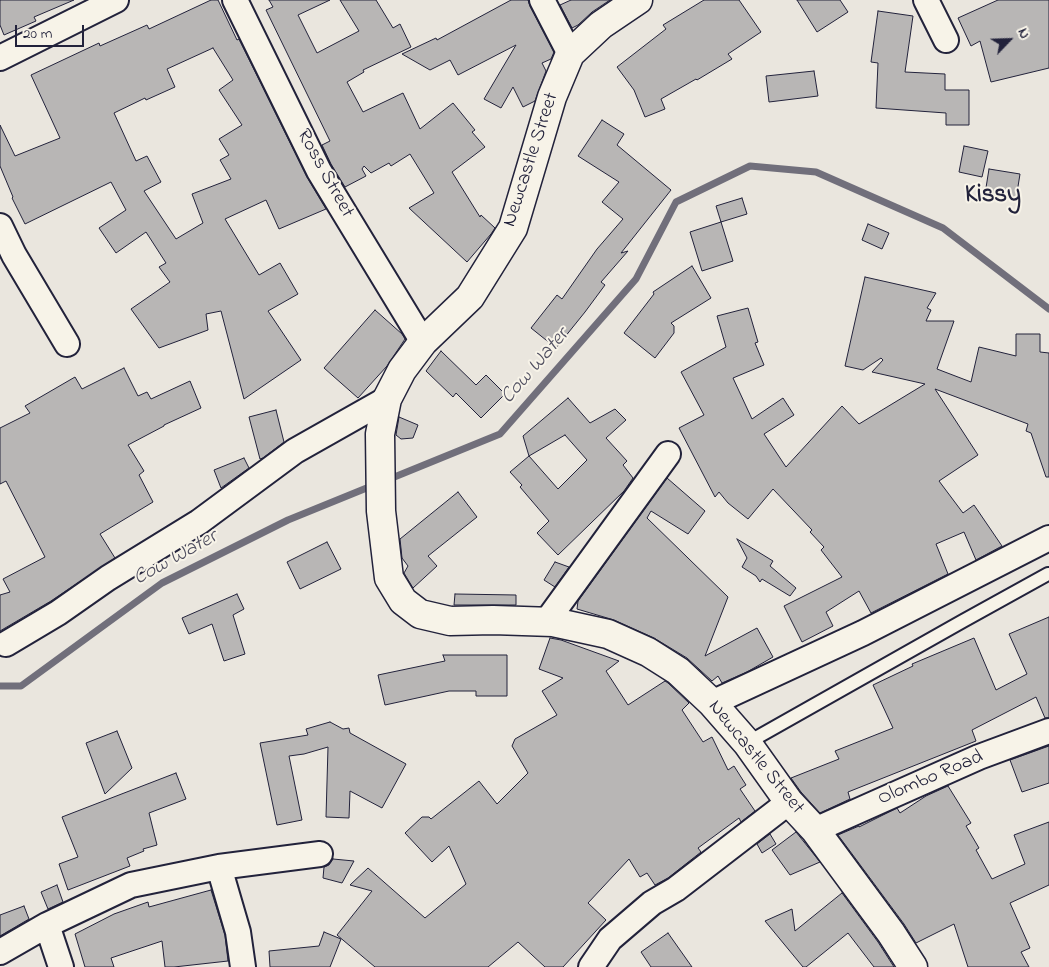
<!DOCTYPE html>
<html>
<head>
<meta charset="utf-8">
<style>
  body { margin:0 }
  #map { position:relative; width:1049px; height:967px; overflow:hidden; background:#eae6de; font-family:"Indie Flower",sans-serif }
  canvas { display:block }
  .north { position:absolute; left:984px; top:15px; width:50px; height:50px; -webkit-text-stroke:4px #f7f3e8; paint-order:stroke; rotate:66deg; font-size:14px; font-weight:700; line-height:20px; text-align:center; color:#22223b }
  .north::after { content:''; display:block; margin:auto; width:18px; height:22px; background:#22223b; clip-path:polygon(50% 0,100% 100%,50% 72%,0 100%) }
  .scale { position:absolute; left:15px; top:25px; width:69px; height:22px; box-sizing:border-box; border:2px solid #22223b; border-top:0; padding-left:6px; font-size:15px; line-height:18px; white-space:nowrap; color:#22223b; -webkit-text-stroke:4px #f7f3e8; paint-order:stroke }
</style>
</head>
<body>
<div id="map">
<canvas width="1049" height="967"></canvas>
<div class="north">N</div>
<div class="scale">20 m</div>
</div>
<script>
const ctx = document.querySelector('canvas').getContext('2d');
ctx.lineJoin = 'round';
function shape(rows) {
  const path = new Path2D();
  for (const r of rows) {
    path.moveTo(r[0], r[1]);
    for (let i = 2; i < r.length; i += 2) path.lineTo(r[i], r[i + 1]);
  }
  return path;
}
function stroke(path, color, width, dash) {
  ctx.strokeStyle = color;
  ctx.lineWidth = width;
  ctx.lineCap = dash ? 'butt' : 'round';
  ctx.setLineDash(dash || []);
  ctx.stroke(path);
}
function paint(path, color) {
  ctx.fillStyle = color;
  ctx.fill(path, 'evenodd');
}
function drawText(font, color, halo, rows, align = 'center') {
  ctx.font = font + ' "Indie Flower",sans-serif';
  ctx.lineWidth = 4;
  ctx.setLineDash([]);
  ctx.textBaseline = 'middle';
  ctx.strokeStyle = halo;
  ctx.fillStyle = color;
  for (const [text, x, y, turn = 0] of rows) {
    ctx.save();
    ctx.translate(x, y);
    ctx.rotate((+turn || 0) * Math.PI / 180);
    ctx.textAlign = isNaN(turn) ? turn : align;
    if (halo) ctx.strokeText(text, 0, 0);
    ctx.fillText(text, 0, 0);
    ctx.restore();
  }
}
const stream = shape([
  [387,480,500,434,636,279,676,202,750,166,816,172,943,228,1049,309],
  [0,686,21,686,162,583,288,520,374,485]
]);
const building = shape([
  [0,0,74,0,34,17,36,21,4,35,0,25,0,0],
  [211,0,218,0,237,40,239,39,307,177,326,209,279,229,266,200,225,219,259,275,280,263,298,294,268,311,301,360,244,399,221,311,206,314,208,330,159,348,131,309,170,282,159,267,166,263,146,232,116,253,99,228,126,210,111,182,25,224,12,198,13,197,0,166,0,125,15,156,60,138,31,75,99,43,100,46,147,25,149,29,211,0],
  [213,48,233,80,219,90,242,125,219,139,229,155,220,160,231,179,192,194,203,223,176,239,144,191,161,182,147,156,136,161,114,113,145,98,146,100,175,87,167,69,213,48],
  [269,0,330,0,298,15,317,53,359,31,340,0,376,0,393,28,400,24,411,47,363,70,364,72,347,82,363,112,403,93,420,129,453,103,475,130,472,132,485,147,452,172,480,217,481,215,495,228,491,234,467,262,409,208,434,193,410,154,391,166,389,163,371,173,364,166,362,169,366,176,345,187,331,164,322,145,330,141,266,10,273,7,269,0],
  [511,0,528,0,530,6,554,52,551,59,542,63,546,71,535,101,523,107,513,87,501,108,484,99,516,45,458,75,450,60,430,70,402,54,436,38,437,40,511,0],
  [571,0,610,0,592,12,578,25,572,28,560,5,571,0],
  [704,0,739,0,761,32,728,54,732,59,697,80,696,79,661,99,665,109,645,117,634,90,617,67,666,29,663,25,704,0],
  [797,0,840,0,848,12,817,32,797,0],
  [998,0,1049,0,1049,68,991,82,980,41,971,46,958,18,998,0],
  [878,11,913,16,905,72,945,74,945,90,969,90,969,125,946,125,946,113,876,108,878,63,871,62,878,11],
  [814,71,818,96,769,102,766,76,814,71],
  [602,120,624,134,617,145,671,190,621,253,628,251,601,282,605,285,585,312,556,348,531,328,557,295,562,299,597,249,623,219,602,202,619,182,578,156,602,120],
  [964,146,988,151,982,177,959,172,964,146],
  [989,169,1020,174,1016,199,985,194,989,169],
  [742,198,747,214,721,222,716,206,742,198],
  [721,222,733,261,702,271,690,232,721,222],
  [868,224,889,233,882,249,862,240,868,224],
  [692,266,711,298,671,323,674,326,674,333,655,358,624,333,654,294,653,292,692,266],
  [865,277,936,293,927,308,931,310,926,321,954,321,937,369,971,382,979,347,1016,356,1016,334,1040,334,1040,352,1049,353,1049,477,1046,477,1031,433,1026,431,1028,424,935,389,978,455,939,481,963,513,974,505,1002,546,976,560,964,532,936,544,948,574,871,613,859,591,826,612,833,626,802,642,784,606,842,577,821,550,824,547,810,532,812,530,773,489,748,519,728,503,719,492,715,497,679,428,704,415,681,372,726,347,717,316,748,308,758,342,755,343,764,365,733,378,752,419,783,398,794,415,764,434,786,467,842,406,859,424,925,384,872,372,883,360,881,358,863,370,845,366,865,277],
  [375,310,402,334,405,339,387,366,358,398,324,368,375,310],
  [441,351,476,385,486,375,505,394,481,418,456,393,453,397,426,371,441,351],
  [124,368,138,396,147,392,151,399,190,381,201,408,164,425,164,426,128,445,144,471,139,475,153,502,100,534,115,558,51,601,0,631,0,595,10,592,3,579,45,557,6,481,0,484,0,428,30,413,25,406,75,377,82,389,124,368],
  [568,398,590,423,615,409,626,420,606,438,627,461,623,465,633,478,624,491,558,555,537,533,549,521,520,487,522,485,510,472,529,456,523,436,568,398],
  [565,435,587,460,558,489,529,456,565,435],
  [276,410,284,442,263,458,260,459,249,417,276,410],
  [399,417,418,425,413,438,401,439,396,435,399,417],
  [244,458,249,468,221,488,214,470,244,458],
  [667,478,705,511,688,534,651,511,647,518,728,597,705,656,757,628,773,657,747,672,722,683,718,676,712,681,687,658,654,638,614,620,577,609,578,601,667,478],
  [458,492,477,517,428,556,437,566,413,588,404,573,408,566,402,558,400,539,458,492],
  [737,539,773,561,770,566,796,588,790,596,762,579,760,582,756,576,742,567,747,558,737,539],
  [327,542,341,569,300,589,287,562,327,542],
  [555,562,569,567,555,587,544,580,555,562],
  [237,594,244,609,233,615,245,654,224,661,212,624,189,634,182,618,237,594],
  [455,594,516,595,516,605,454,605,455,594],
  [1049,617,1049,718,1045,718,1036,697,972,730,976,741,848,792,850,799,820,813,801,792,791,778,839,759,835,751,893,728,873,685,913,666,912,664,974,638,996,690,1027,674,1009,634,1049,617],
  [550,638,561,640,619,661,606,671,628,705,665,681,668,683,689,703,682,710,703,742,712,737,728,770,734,766,746,785,740,789,755,811,741,822,739,818,698,848,701,852,668,878,655,885,647,873,640,877,629,859,588,903,606,920,563,967,545,967,518,942,488,967,375,967,337,935,372,891,350,885,368,868,425,918,466,884,449,846,432,862,405,833,422,817,429,817,431,819,479,781,497,804,528,773,512,746,515,739,557,715,542,691,563,678,539,669,550,638],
  [443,655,507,655,507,696,476,696,476,691,449,691,385,705,378,675,445,661,443,655],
  [330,722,343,729,349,728,350,733,406,764,382,808,350,791,349,818,326,817,328,747,304,754,289,756,302,820,277,825,260,743,308,735,306,729,330,722],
  [117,731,132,768,105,794,86,743,117,731],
  [1049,746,1049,783,1022,792,1010,760,1049,746],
  [176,773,186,799,149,813,157,845,143,849,144,851,127,858,130,866,68,890,59,864,78,857,62,817,176,773],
  [948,786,971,823,966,826,979,848,976,850,992,879,1025,864,1014,835,1049,822,1049,885,1010,903,1030,948,1021,952,1029,967,968,967,954,924,916,943,904,924,838,835,859,826,859,827,897,808,900,813,926,796,948,786],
  [796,832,820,862,790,875,772,850,796,832],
  [770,834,776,844,762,853,757,844,770,834],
  [333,859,354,861,342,883,323,878,324,867,329,865,333,859],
  [57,885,63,902,48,909,41,892,57,885],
  [211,890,225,935,228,961,174,967,165,967,162,941,111,958,114,967,85,967,75,934,114,914,148,902,149,907,211,890],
  [842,893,878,942,894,967,874,967,848,933,806,967,803,967,765,921,792,909,795,931,842,893],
  [24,906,29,919,0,936,0,915,24,906],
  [324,932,341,939,330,967,270,967,269,951,319,946,324,932],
  [668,933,692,967,651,967,641,952,668,933]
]);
const service = shape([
  [747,743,963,621,1048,574]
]);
const minor = shape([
  [235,0,319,171,423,342],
  [542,0,570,54],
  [926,0,946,40],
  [0,58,116,0],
  [0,226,14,255,67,344],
  [546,622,668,454],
  [6,644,58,613,108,578,199,522,295,451,387,399],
  [712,703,863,633,1049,538],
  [815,830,979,757,1049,731],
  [219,867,238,932,243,967],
  [47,925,61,967],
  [0,952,47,925,131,885,219,867,320,854],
  [591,967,610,939,652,903,676,889,789,802]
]);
const tertiary = shape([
  [638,0,601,25,570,54,552,97,513,228,470,297,423,342,402,370,387,399,380,434,381,511,389,578,403,601,420,614,450,621,493,620,553,622,608,634,648,652,678,671,712,703,747,743,789,802,815,830,891,933,913,967]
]);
const streetNames = [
  ["Newcastle Street",532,160,-72],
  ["Ross Street",324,174,61],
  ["Newcastle Street",755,758,51],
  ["Olombo Road",931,779,-23]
];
const waterNames = [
  ["Cow Water",536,367,-49],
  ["Cow Water",176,559,-29]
];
const districtNames = [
  ["Kissy",993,197]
];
stroke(stream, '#716f7b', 7);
paint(building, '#b8b6b5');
stroke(building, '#22223b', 1);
stroke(service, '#22223b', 16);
stroke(minor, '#22223b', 28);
stroke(tertiary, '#22223b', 31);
stroke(service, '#f7f3e8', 12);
stroke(minor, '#f7f3e8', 24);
stroke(tertiary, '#f7f3e8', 28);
drawText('20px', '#22223b', '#f7f3e8', streetNames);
drawText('italic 21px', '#504f60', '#f7f3e8', waterNames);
drawText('bold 25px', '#22223b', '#f7f3e8', districtNames);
</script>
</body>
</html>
